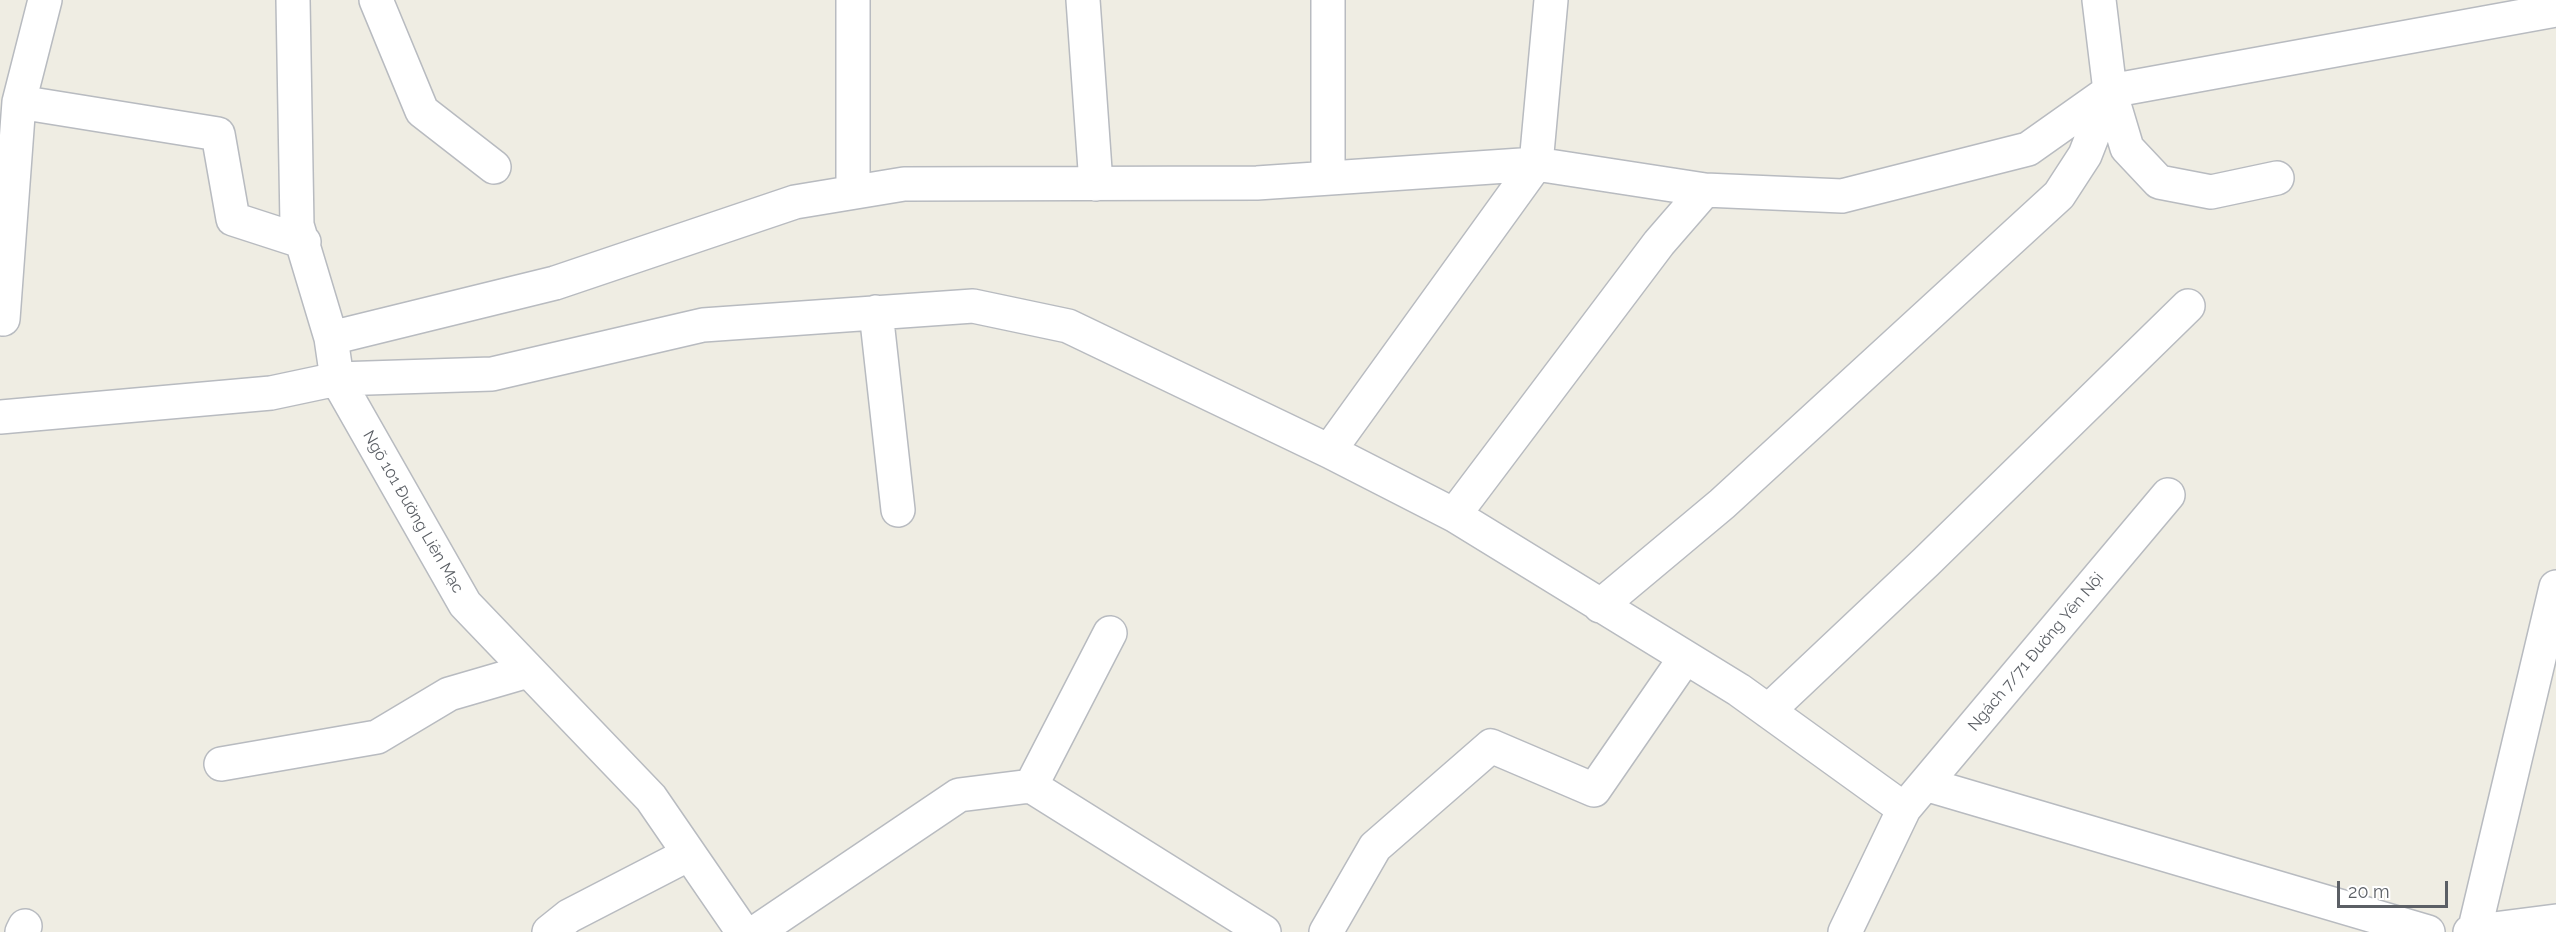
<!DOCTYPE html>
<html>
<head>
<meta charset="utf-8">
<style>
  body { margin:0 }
  #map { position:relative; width:2556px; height:932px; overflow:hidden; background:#efede3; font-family:Raleway,sans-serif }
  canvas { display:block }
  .scale { position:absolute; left:2337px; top:881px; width:111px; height:27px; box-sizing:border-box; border:3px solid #5b5f65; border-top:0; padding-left:8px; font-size:18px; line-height:21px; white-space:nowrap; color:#5b5f65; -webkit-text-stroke:4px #fff; paint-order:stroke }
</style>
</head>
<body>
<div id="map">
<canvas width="2556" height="932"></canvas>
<div class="scale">20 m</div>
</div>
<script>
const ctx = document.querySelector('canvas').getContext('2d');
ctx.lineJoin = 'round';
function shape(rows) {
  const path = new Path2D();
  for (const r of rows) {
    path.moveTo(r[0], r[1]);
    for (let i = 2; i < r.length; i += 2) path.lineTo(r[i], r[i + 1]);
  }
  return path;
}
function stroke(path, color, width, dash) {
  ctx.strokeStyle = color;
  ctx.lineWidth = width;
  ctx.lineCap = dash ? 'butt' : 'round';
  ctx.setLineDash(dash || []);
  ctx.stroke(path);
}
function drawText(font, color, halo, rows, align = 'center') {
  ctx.font = font + ' Raleway,sans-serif';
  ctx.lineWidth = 4.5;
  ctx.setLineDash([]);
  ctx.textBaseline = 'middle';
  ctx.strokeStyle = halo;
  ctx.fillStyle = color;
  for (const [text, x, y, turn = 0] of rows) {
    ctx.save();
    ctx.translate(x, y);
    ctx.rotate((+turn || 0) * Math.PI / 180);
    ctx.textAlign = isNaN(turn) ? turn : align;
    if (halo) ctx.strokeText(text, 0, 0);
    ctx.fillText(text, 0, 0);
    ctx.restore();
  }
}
const minor = shape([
  [45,0,19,102,218,134,233,219,304,242],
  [293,0,297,225,331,338,337,379,465,604,651,798,743,932],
  [376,0,422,111,494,167],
  [1083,0,1096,184],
  [2099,0,2110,91,2127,148,2159,182,2211,192,2277,178],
  [1328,177,1328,0],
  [853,192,853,0],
  [876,312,898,510],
  [3,319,19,102],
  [331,338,555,283,795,202,904,184,1257,183,1536,164,1705,190,1842,196,2028,149,2110,91,2556,10],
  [0,417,271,393,337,379,492,374,703,325,973,306,1068,326,1329,451,1454,515,1739,690,1904,809],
  [1329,451,1536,164,1551,0],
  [1454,515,1659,243,1705,190],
  [1600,606,1722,504,2059,195,2085,155,2110,91],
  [1768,711,1926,562,2188,306],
  [221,764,377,737,449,694,528,671],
  [1925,784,2428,932],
  [1031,786,1110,633],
  [22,932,25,926],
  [549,932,569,916,689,854],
  [756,932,959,795,1031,786,1264,932],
  [1326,932,1375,847,1491,746,1594,790,1685,658],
  [1845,932,1904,809,2168,495],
  [2470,932,2556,921],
  [2474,932,2556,587]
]);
const streetNames = [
  ["Ngõ 101 Đường Liên Mạc",413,512,60],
  ["Ngách 7/71 Đường Yên Nội",2036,652,-50]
];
stroke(minor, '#b8bbc0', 36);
stroke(minor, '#fff', 33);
drawText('16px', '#5b5f65', '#fff', streetNames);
</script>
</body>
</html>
